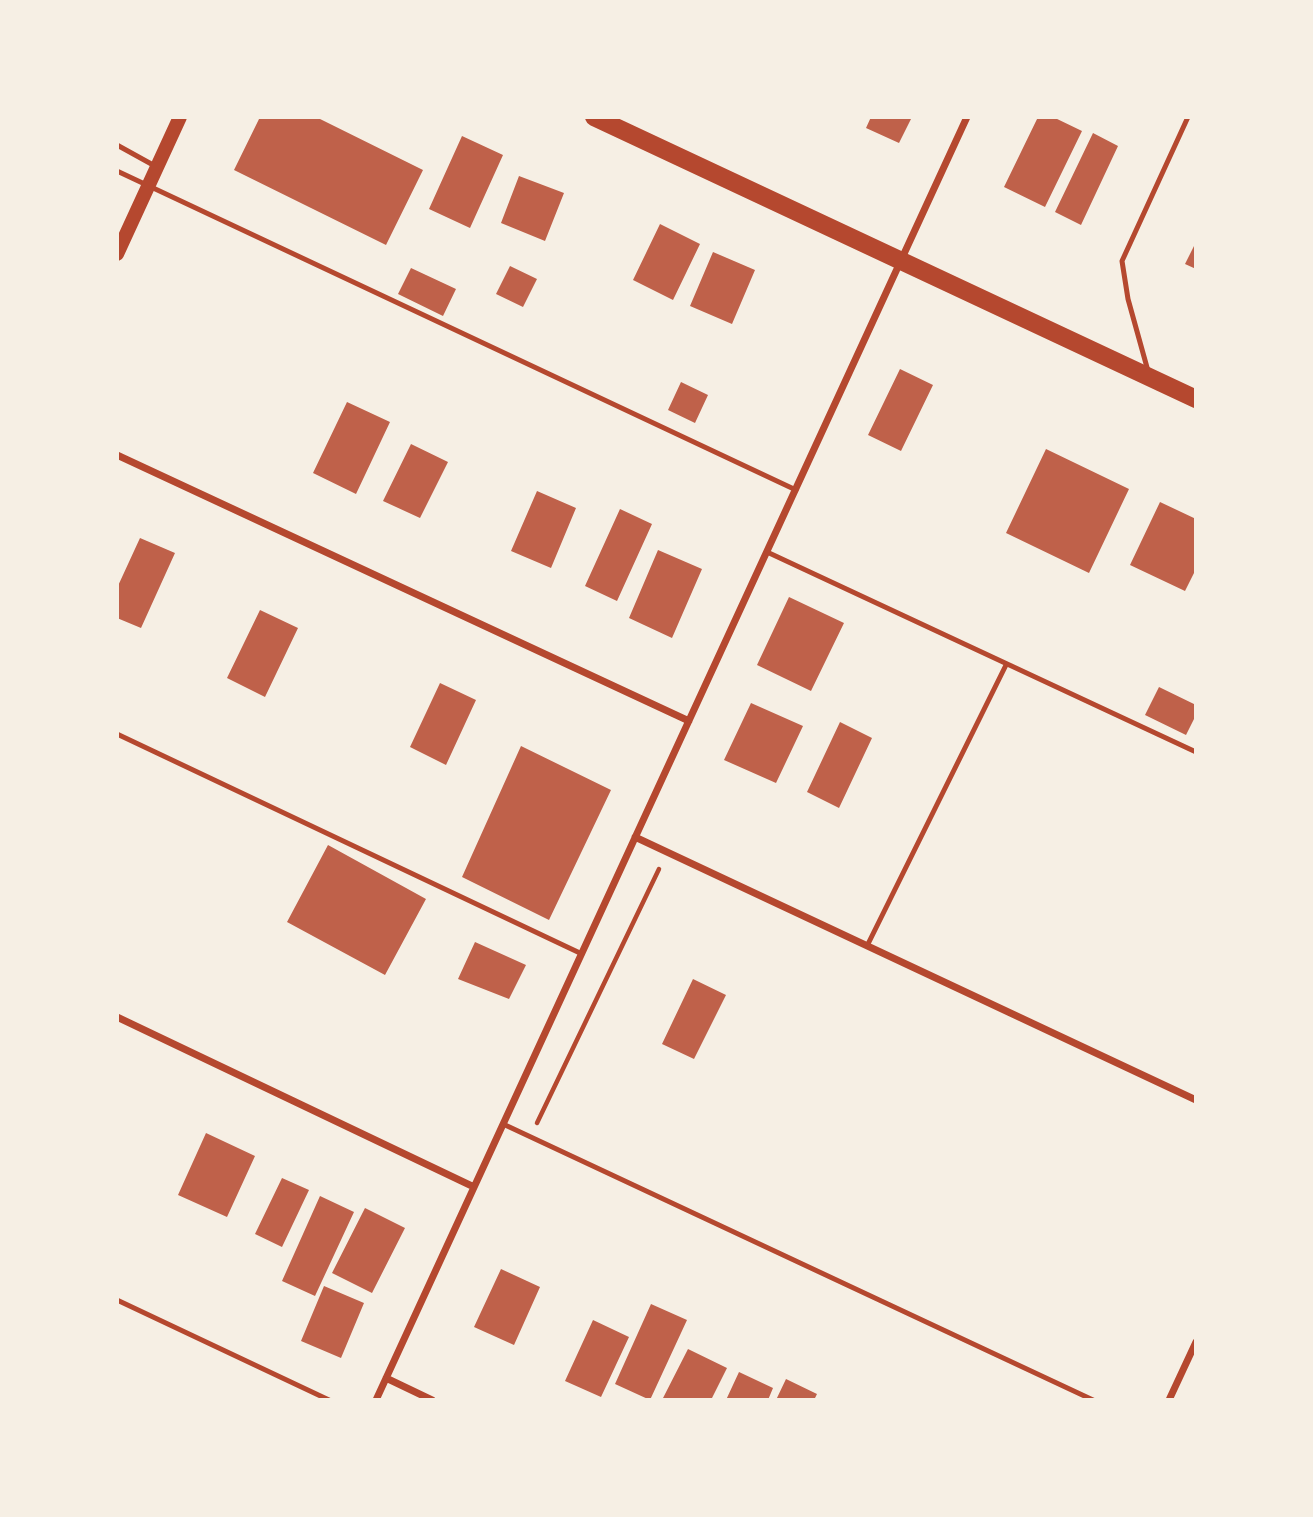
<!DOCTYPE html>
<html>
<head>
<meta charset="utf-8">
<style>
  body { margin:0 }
  #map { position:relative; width:1313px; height:1517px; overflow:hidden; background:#f6efe4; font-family:"PT Sans",sans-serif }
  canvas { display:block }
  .frame { position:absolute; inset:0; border:119px solid #f6efe4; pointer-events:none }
</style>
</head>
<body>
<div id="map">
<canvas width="1313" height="1517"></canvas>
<div class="frame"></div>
</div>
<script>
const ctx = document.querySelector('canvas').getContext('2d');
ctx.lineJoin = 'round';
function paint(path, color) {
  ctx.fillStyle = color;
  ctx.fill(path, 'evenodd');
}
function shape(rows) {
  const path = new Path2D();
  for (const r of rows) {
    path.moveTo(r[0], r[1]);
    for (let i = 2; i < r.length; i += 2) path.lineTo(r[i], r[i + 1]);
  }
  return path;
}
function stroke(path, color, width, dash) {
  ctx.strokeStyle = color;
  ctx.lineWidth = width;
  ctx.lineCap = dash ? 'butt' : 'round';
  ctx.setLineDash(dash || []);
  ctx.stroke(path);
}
const building = shape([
  [260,117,316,117,423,170,386,245,234,170],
  [871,117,912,117,899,143,866,128],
  [1038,117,1053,117,1082,131,1045,207,1004,187],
  [1093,133,1118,146,1081,225,1055,212],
  [462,136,503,155,470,228,429,209],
  [519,176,564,193,545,241,501,223],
  [660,224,700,244,673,300,633,280],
  [1196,242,1196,269,1185,264],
  [713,252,755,270,732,324,690,306],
  [510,266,537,279,523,307,496,294],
  [411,268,456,289,443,316,398,294],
  [900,369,933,385,901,451,868,435],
  [681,382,708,395,695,423,668,410],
  [347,402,390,422,356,494,313,473],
  [411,444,448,462,420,518,383,501],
  [1046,449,1129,489,1089,573,1006,533],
  [537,491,576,508,551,568,511,551],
  [1160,502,1196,519,1196,569,1185,591,1130,565],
  [620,509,652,524,617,601,585,586],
  [140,538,175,553,141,628,117,618,117,588],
  [658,550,702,569,672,638,629,618],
  [789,597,844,623,811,691,757,665],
  [260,610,298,628,265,697,227,678],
  [440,683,476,700,446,765,410,747],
  [1159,687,1196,705,1196,715,1186,735,1145,715],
  [751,703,803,726,776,783,724,760],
  [840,722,872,738,839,808,807,792],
  [521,746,611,790,549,920,462,877],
  [328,845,426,899,385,975,287,922],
  [475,942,526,965,509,999,458,979],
  [693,979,726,995,694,1059,662,1044],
  [206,1133,255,1156,227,1217,178,1195],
  [282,1178,309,1190,282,1247,255,1234],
  [320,1196,354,1212,315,1296,282,1281],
  [365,1208,405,1228,372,1293,332,1273],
  [501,1269,540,1287,514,1345,474,1327],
  [324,1286,364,1303,341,1358,301,1341],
  [651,1304,687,1320,650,1400,615,1384],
  [593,1320,629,1337,601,1397,565,1381],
  [688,1349,727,1368,711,1400,662,1400],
  [739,1372,773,1388,768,1400,726,1400],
  [786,1379,817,1394,814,1400,776,1400]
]);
const path = shape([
  [537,1123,659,869]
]);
const service = shape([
  [117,145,155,166],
  [117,171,796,490],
  [1148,371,1128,299,1122,261,1188,117],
  [767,552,1196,752],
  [117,734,582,954],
  [867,946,1006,665],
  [503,1124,1093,1400],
  [117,1300,329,1400]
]);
const minor = shape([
  [117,455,689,721],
  [635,837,1196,1100],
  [117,1017,474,1187],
  [386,1378,432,1400],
  [376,1400,967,117],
  [1169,1400,1196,1342]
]);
const secondary = shape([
  [117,254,180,117]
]);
const primary = shape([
  [594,117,1196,399]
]);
paint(building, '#bf614a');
stroke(path, '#b5482f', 4.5);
stroke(service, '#b5482f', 5);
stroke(minor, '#b5482f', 7);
stroke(secondary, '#b5482f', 14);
stroke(primary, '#b5482f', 18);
</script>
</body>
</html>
